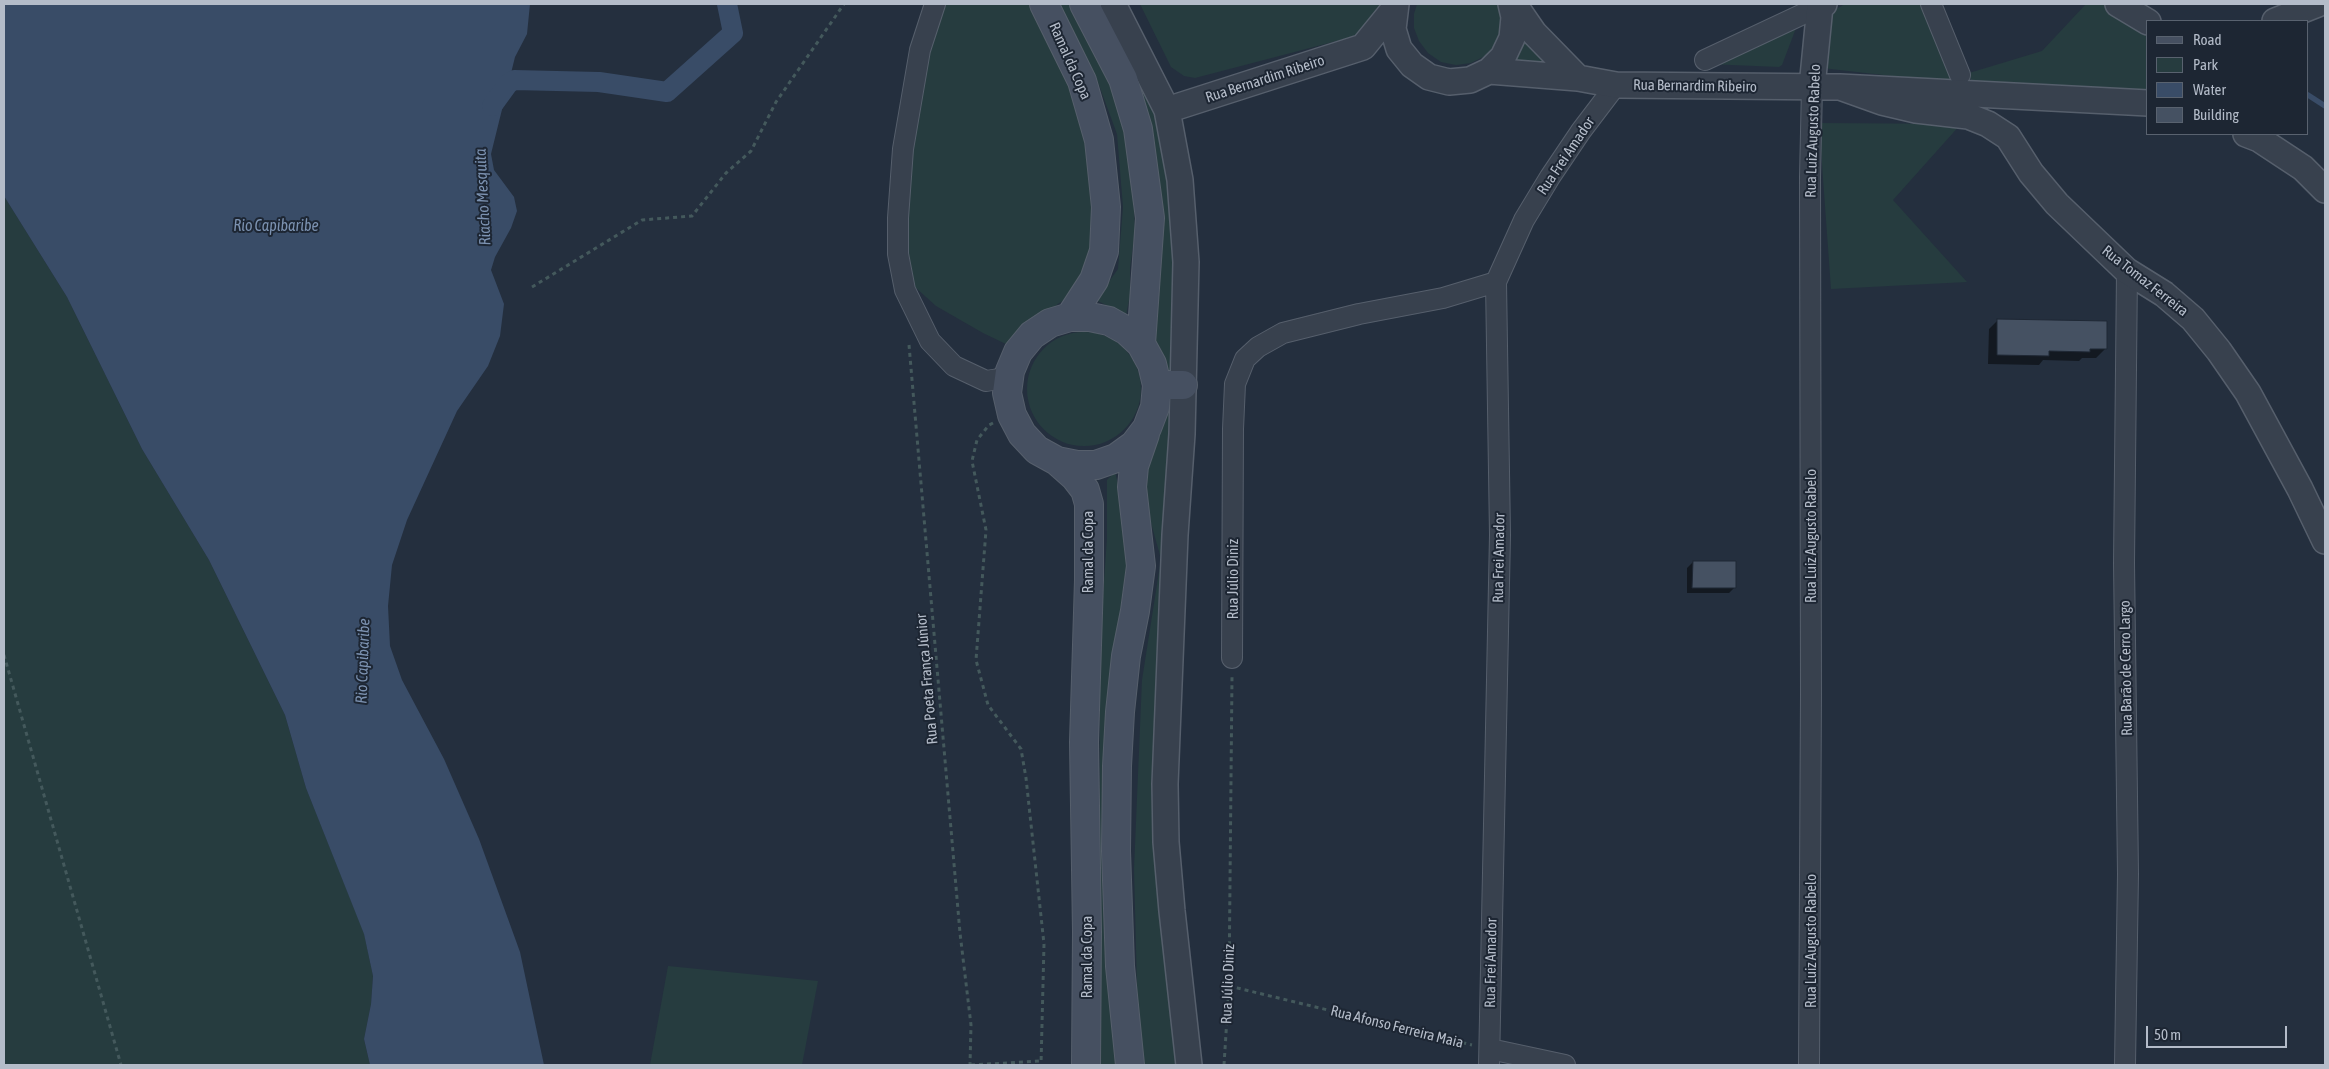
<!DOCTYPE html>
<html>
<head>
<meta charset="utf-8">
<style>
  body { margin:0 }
  #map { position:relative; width:2329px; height:1069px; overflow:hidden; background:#242f3e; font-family:"Asap Condensed",sans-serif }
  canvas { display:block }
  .frame { position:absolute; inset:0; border:5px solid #b4bcc9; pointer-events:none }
  .legend { position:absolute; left:2146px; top:20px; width:162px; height:115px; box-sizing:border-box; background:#1d2633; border:1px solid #59626f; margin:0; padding:6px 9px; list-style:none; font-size:15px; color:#b4bcc9 }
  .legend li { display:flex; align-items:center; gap:10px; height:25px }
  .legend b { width:25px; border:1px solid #59626f }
  .scale { position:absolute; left:2146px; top:1026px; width:141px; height:22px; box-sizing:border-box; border:2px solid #b4bcc9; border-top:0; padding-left:6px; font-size:15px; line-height:18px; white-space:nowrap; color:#b4bcc9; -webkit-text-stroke:4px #1d2633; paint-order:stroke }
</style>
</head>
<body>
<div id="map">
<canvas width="2329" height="1069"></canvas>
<div class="frame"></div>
<ul class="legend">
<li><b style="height:6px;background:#465061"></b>Road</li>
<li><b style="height:14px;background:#263c3f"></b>Park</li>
<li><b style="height:14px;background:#394c67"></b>Water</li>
<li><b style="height:14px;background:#455162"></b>Building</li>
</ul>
<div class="scale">50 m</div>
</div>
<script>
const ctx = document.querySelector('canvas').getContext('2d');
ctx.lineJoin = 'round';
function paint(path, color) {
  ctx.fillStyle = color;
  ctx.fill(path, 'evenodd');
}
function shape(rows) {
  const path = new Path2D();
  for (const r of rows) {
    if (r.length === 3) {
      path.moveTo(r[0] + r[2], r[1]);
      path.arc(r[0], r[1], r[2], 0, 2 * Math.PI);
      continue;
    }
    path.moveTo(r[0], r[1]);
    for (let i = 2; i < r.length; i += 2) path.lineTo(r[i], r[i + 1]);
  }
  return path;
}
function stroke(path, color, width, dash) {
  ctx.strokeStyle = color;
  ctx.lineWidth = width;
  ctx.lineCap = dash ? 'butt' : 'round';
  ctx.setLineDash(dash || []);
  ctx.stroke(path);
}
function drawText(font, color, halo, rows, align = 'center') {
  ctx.font = font + ' "Asap Condensed",sans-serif';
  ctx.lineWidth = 4;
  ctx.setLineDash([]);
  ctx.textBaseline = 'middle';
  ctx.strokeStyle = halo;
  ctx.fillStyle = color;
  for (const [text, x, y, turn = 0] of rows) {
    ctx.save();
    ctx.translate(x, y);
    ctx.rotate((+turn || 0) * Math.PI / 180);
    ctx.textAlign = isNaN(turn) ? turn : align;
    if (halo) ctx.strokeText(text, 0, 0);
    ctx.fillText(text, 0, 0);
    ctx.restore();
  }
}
const green = shape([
  [944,4,1030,4,1060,57,1085,119,1094,174,1091,262,1074,296,1059,303,1008,345,983,333,936,306,915,287,907,258,906,229,911,159,925,68],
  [1059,4,1071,4,1087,32,1113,90,1124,129,1132,170,1135,231,1130,268,1130,296,1126,315,1096,300,1118,269,1123,207,1117,134,1096,77],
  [1098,4,1106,4,1150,92,1168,167,1180,270,1167,605,1185,1065,1144,1065,1138,1029,1134,869,1142,680,1161,559,1145,501,1145,453,1165,419,1167,367,1148,342,1157,185],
  [1140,4,1381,4,1373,21,1365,30,1352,37,1195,78,1184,76,1171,67],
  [1417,4,1499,4,1503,16,1501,31,1495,45,1485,56,1471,63,1456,65,1441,62,1428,53,1419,41,1414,28,1414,14],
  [1845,4,1921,4,1953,78,1953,83,1822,68,1831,12],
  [2086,4,2109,4,2148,28,2148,94,1972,84,1969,73,2042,51],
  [1516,19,1572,75,1494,69],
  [1798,23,1782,65,1779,67,1707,64,1716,59,1753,49],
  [1819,123,1961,124,1893,200,1967,282,1831,289],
  [4,196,67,297,142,449,209,560,285,715,306,788,364,933,373,976,371,1004,364,1039,370,1065,4,1065],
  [1084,389,57],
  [1115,472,1131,535,1117,1065,1099,1065,1100,639,1107,538,1107,480],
  [668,966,818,981,802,1065,650,1065]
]);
const water = shape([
  [4,4,530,4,527,34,515,57,491,154,494,170,514,197,517,211,511,228,495,257,491,270,504,304,500,336,488,366,457,411,407,520,392,565,388,606,390,646,402,680,444,759,479,839,520,952,544,1065,370,1065,364,1039,371,1004,373,976,364,934,306,788,285,715,209,560,142,449,67,297,4,196]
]);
const shadow = shape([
  [1998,320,2105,349,2096,358,2082,358,2079,361,2043,360,2039,365,1988,364,1989,329],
  [1693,562,1735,587,1729,593,1687,593,1687,568]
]);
const stream = shape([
  [2308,95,2325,106]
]);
const canal = shape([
  [492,106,508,84,514,80,599,82,667,92,733,33,727,4]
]);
const building = shape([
  [1997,319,2107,321,2107,349,2090,349,2090,352,2049,351,2049,356,1997,355,1997,319],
  [1693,561,1736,561,1736,588,1692,588,1693,561]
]);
const path = shape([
  [532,287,642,220,692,216,726,173,751,151,776,102,844,4],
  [909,345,960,933,971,1025,970,1065],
  [993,423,989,425,977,440,972,461,986,530,976,660,988,705,1021,749,1026,778,1044,944,1041,1065],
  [4,655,121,1065],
  [1229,986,1472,1045],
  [971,1065,1041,1061],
  [1224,1065,1229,986,1232,677]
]);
const minor = shape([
  [935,4,920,50,903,149,898,218,898,254,905,290,930,341,954,366,986,381,999,379,1010,371],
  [1931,4,1960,75],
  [1705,60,1820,6],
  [1232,658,1233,429,1235,384,1245,359,1258,347,1283,333,1359,314,1443,298,1496,282],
  [1490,1049,1565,1065],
  [1489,1065,1500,535,1496,282,1524,220,1550,177,1581,131,1616,85],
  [1809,1065,1811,694,1810,177,1812,87],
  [2125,1065,2128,874,2124,563,2127,271]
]);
const tertiary = shape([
  [1113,4,1167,110,1180,180,1186,262,1182,434,1175,535,1165,784,1166,842,1172,911,1189,1065],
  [1396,4,1393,29,1399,49,1412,65,1429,77,1449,82,1470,80,1489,71,1503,57,1512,38,1514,17,1511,4],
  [1514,4,1534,33,1578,78],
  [2118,4,2148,22],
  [2275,21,2318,4],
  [1489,71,1578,78,1616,85,1840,87,2148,103],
  [1812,87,1820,6,1824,4],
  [1840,87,1882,102,1916,110,1968,116,1988,124,2008,137,2031,173,2057,204,2127,271,2164,294,2193,319,2219,351,2248,393,2300,489,2325,541],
  [1167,110,1363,47,1394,9],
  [2246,134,2259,139,2303,168,2325,190]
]);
const secondary = shape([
  [1044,4,1082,81,1099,140,1106,207,1104,251,1094,280,1070,317],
  [1084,4,1123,79,1138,129,1150,218,1141,344],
  [1157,385,1183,385],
  [1057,461,1077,465,1096,465,1116,458,1134,445,1147,428,1155,407,1157,385,1152,364,1141,344,1127,331,1109,321,1090,317,1070,317,1050,323,1032,335,1018,352,1010,371,1007,393,1012,415,1022,434,1037,450,1057,461,1075,477,1085,490,1089,504,1089,580,1084,742,1087,932,1086,1065],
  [1130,1065,1120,966,1116,851,1117,766,1120,712,1126,656,1135,611,1141,566,1132,487,1134,466,1145,434]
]);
const streetNames = [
  ["Ramal da Copa",1070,61,66],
  ["Rua Bernardim Ribeiro",1265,79,-18],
  ["Rua Bernardim Ribeiro",1695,86,1],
  ["Rua Luiz Augusto Rabelo",1813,131,-88],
  ["Rua Frei Amador",1566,156,-56],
  ["Rua Tomaz Ferreira",2145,281,38],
  ["Rua Luiz Augusto Rabelo",1811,536,-90],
  ["Ramal da Copa",1088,552,-90],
  ["Rua Frei Amador",1499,558,-89],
  ["Rua Júlio Diniz",1233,579,-90],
  ["Rua Barão de Cerro Largo",2126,668,-91],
  ["Rua Poeta França Júnior",927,679,-95],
  ["Rua Luiz Augusto Rabelo",1811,941,-90],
  ["Ramal da Copa",1087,957,-90],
  ["Rua Frei Amador",1491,963,-89],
  ["Rua Júlio Diniz",1228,984,-88],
  ["Rua Afonso Ferreira Maia",1397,1027,14]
];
const waterNames = [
  ["Riacho Mesquita",483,197,-93],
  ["Rio Capibaribe",276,226],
  ["Rio Capibaribe",363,661,-88]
];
paint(green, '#263c3f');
paint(water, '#394c67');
paint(shadow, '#0007');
stroke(stream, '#394c67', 5.5);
stroke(canal, '#394c67', 20);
paint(building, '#455162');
stroke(building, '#1f2835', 1);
stroke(minor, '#565f6c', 22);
stroke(tertiary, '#565f6c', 28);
stroke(secondary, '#565f6c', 30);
stroke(path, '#44595c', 3, [4, 4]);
stroke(minor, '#38414e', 20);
stroke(tertiary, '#38414e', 25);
stroke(secondary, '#465061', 28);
drawText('15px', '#b4bcc9', '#1d2633', streetNames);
drawText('italic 16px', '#7c92b1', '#1d2633', waterNames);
</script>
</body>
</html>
